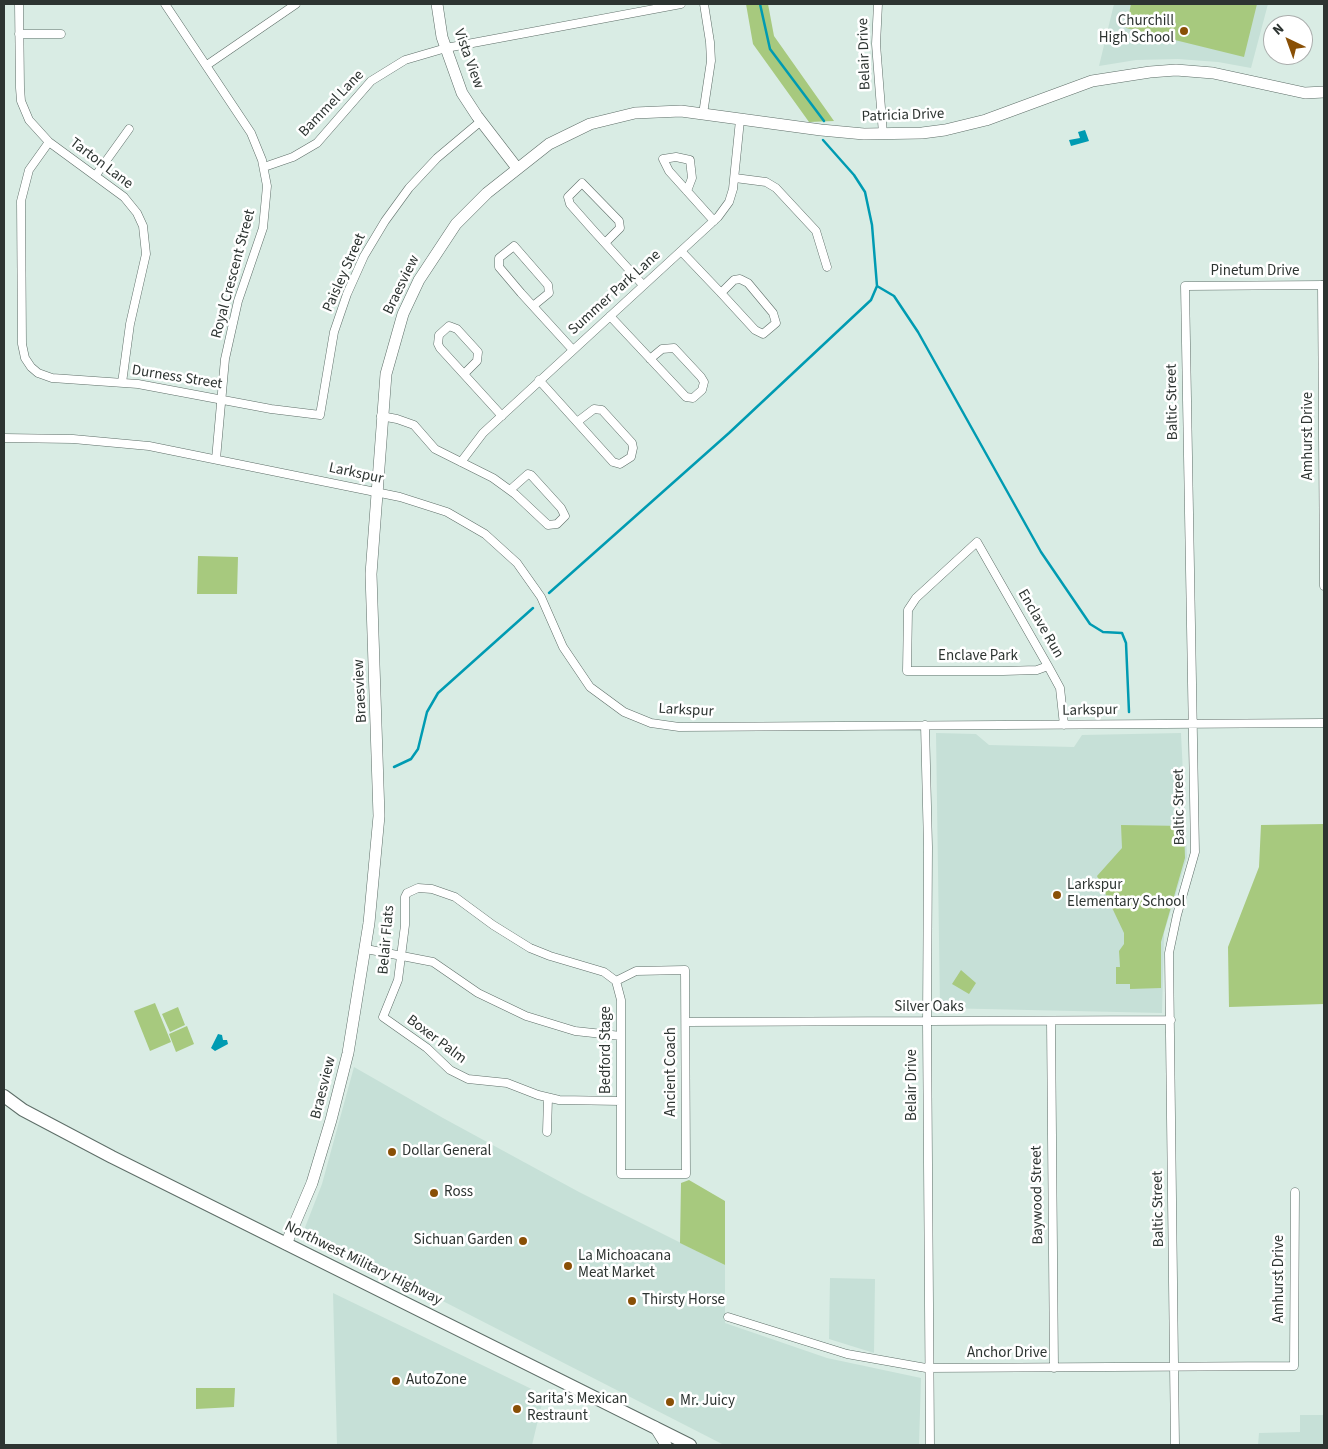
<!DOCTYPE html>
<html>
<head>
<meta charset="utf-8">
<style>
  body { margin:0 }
  #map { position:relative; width:1328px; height:1449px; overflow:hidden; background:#d9ece4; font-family:"Source Sans 3",sans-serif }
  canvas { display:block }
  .frame { position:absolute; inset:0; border:5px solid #2d3431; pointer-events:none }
  .north { position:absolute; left:1263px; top:15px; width:50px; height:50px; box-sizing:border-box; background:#fff; border:1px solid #abaead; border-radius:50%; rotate:318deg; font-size:14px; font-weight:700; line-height:20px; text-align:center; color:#2d3431 }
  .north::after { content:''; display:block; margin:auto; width:18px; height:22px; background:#895006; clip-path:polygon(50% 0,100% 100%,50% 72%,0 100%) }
</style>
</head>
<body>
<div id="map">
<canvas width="1328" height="1449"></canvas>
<div class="frame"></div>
<div class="north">N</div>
</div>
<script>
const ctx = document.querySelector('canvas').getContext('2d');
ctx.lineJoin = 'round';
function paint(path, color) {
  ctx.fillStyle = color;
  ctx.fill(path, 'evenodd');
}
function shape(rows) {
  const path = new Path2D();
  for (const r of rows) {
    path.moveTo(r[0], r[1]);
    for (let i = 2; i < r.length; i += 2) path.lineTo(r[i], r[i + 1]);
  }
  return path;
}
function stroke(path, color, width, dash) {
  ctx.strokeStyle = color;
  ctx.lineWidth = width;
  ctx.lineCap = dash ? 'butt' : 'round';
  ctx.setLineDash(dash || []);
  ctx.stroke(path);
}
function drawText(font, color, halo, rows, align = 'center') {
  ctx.font = font + ' "Source Sans 3",sans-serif';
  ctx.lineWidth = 5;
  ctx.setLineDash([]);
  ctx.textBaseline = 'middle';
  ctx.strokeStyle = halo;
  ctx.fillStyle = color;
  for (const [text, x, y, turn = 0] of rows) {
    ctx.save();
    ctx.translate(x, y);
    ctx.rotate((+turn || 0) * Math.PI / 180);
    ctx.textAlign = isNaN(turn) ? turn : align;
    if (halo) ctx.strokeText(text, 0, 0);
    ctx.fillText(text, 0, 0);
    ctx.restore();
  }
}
const built = shape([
  [1114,4,1268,4,1251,68,1218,62,1178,59,1136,60,1099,66],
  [936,733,976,734,989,745,1074,747,1082,735,1181,733,1187,857,1164,933,1162,1013,940,1008],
  [354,1067,443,1118,579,1192,725,1265,725,1323,827,1358,921,1378,919,1445,724,1445,304,1230,322,1184],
  [830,1278,875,1279,874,1353,829,1339],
  [333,1293,544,1395,532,1445,337,1445],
  [1300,1415,1324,1415,1324,1445,1258,1445,1259,1433,1300,1432]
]);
const green = shape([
  [746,4,768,4,774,36,834,121,809,122,753,44],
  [1131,4,1257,4,1244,57,1126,28],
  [198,556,238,557,237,594,197,594],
  [1324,824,1324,1004,1229,1007,1228,947,1259,867,1261,825],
  [1121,825,1184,826,1185,858,1161,942,1161,988,1130,989,1130,984,1116,984,1116,967,1120,967,1119,951,1124,944,1124,933,1097,876,1122,848],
  [961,970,976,983,969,994,952,984],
  [155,1003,171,1042,150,1051,134,1011],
  [178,1007,185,1025,170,1032,162,1014],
  [187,1026,194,1044,176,1052,169,1034],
  [689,1180,725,1201,725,1265,680,1243,681,1183],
  [196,1388,235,1388,234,1407,196,1409]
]);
const water = shape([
  [1085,130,1089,141,1071,146,1069,140,1080,138,1078,132],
  [218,1034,222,1035,223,1040,227,1040,228,1044,215,1051,211,1048]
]);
const stream = shape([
  [760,4,770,49,824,121],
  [877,286,894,296,918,332,1041,552,1090,624,1103,632,1122,633,1126,643,1129,712],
  [549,593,729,433,871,300,877,286,872,225,865,192,854,175,823,140],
  [394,767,411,759,418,749,427,712,438,693,533,608]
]);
const street = shape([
  [19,4,20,88,21,101,29,120,49,142,124,197,137,213,143,226,146,254,130,324,122,383],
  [165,4,251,133,262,160,267,186,263,228,238,301,225,359,216,459],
  [878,4,876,44,883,134],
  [19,34,61,34],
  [207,65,296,4],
  [703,114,711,61,710,42,704,4],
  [49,142,29,170,21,201,22,344,25,358,31,367,38,373,52,378,138,384,271,409,320,415,334,332,347,294,364,256,385,221,409,188,437,158,481,121],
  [264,167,293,157,317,143,371,81,405,60,446,48,681,4],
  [96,175,129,129],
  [735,178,766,182,776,188,816,231,827,267],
  [687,191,692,178,690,160,676,157,663,159,669,171,714,221],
  [605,243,620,228,619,221,582,183,568,197,570,204,593,230,643,285],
  [681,251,721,293,755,330,763,334,776,323,773,313,748,283,740,279,734,280,721,293],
  [1322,285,1324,586],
  [533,306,549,293,548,285,514,246,499,258,499,267,521,293,573,350],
  [610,316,686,397,693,398,702,390,704,382,701,377,674,348,662,349,650,359],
  [464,374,477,361,478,352,457,329,449,326,439,335,438,344,440,348,502,416],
  [539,380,613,462,620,464,631,457,633,448,632,443,602,410,594,409,577,422],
  [381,416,397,419,414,425,435,449,493,478,515,494,548,525,557,524,565,516,561,508,531,475,528,474,510,490],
  [4,438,73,439,149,446,400,497,447,512,485,534,517,563,541,597,563,647,590,687,624,712,651,723,679,727,1324,723],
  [461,462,483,433,718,217,729,202,733,189,740,120],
  [1048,666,1037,670,1003,671,907,671,908,610,916,598,977,542,1048,666,1060,688,1064,725],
  [925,725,928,847,927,1022,930,1445],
  [366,949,433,962,478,993,526,1016,575,1031,621,1036],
  [616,981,636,971,685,970,686,1174,621,1174,621,1000,616,981,604,972,550,956,530,948,493,925,455,897,432,889,418,888,407,893,405,897,405,925,398,980,383,1017,427,1048,450,1070,468,1079,507,1083,538,1095,559,1100,621,1101],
  [1051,1021,1054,1368],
  [686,1022,1171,1020],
  [547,1132,548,1098],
  [728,1317,847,1354,926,1368,1294,1366,1295,1192],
  [1175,1445,1169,953,1177,915,1195,852,1185,286,1324,285]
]);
const secondary = shape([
  [437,4,442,37,462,93,477,116,517,168],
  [286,1244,312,1183,331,1120,348,1053,369,923,379,816,371,574,386,374,403,314,419,280,456,224,487,193,549,144,590,124,635,113,681,111,821,130,864,134,922,133,945,130,986,120,1092,81,1150,72,1176,70,1213,73,1305,93,1324,92],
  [655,1427,666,1445]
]);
const primary = shape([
  [4,1096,23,1110,112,1157,690,1445]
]);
const markers = [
  [1184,31,5,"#895006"],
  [1057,895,5,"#895006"],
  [392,1152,5,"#895006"],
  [434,1193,5,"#895006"],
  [523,1241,5,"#895006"],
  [568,1266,5,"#895006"],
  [632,1301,5,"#895006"],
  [396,1381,5,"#895006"],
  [670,1402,5,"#895006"],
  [517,1409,5,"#895006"]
];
const poiNames = [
  ["Churchill",1174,22,"right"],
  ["High School",1174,39,"right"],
  ["Larkspur",1067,886],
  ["Elementary School",1067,903],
  ["Dollar General",402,1152],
  ["Ross",444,1193],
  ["Sichuan Garden",513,1241,"right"],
  ["La Michoacana",578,1257],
  ["Meat Market",578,1274],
  ["Thirsty Horse",642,1301],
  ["AutoZone",406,1381],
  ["Sarita's Mexican",527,1400],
  ["Restraunt",527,1417],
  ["Mr. Juicy",680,1402]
];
const streetNames = [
  ["Belair Drive",865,54,-92],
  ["Vista View",468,59,70],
  ["Bammel Lane",332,104,-46],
  ["Patricia Drive",903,116,-2],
  ["Tarton Lane",101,164,37],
  ["Pinetum Drive",1255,272],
  ["Paisley Street",345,273,-66],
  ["Royal Crescent Street",234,274,-75],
  ["Braesview",402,285,-64],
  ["Summer Park Lane",615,293,-42],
  ["Durness Street",177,378,9],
  ["Baltic Street",1173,402,-91],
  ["Amhurst Drive",1309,436,-90],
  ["Larkspur",356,474,12],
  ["Enclave Run",1040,624,60],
  ["Enclave Park",978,657],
  ["Braesview",361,691,-93],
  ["Larkspur",686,711,3],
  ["Larkspur",1090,711,-1],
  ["Baltic Street",1180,807,-91],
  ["Belair Flats",387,940,-85],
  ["Silver Oaks",929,1008],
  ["Boxer Palm",436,1040,37],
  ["Bedford Stage",607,1050,-90],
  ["Ancient Coach",672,1072,-90],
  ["Belair Drive",913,1085,-90],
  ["Braesview",324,1088,-76],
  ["Baywood Street",1038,1195,-91],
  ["Baltic Street",1159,1209,-91],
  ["Northwest Military Highway",363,1264,26],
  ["Amhurst Drive",1280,1279,-90],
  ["Anchor Drive",1007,1354]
];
paint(built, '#c6e0d7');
paint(green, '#a7c97e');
paint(water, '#009bb2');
stroke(stream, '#009bb2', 2.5);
stroke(street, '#5e6e68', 9);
stroke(secondary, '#5e6e68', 12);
stroke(primary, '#5e6e68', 14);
stroke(street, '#fff', 8);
stroke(secondary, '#fff', 11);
stroke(primary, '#fff', 12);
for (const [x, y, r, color] of markers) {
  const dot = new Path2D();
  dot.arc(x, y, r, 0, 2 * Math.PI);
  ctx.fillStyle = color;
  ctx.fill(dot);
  stroke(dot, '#fff', 2);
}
drawText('15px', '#2d3431', '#fff', poiNames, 'left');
drawText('15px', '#2d3431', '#fff', streetNames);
</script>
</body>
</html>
